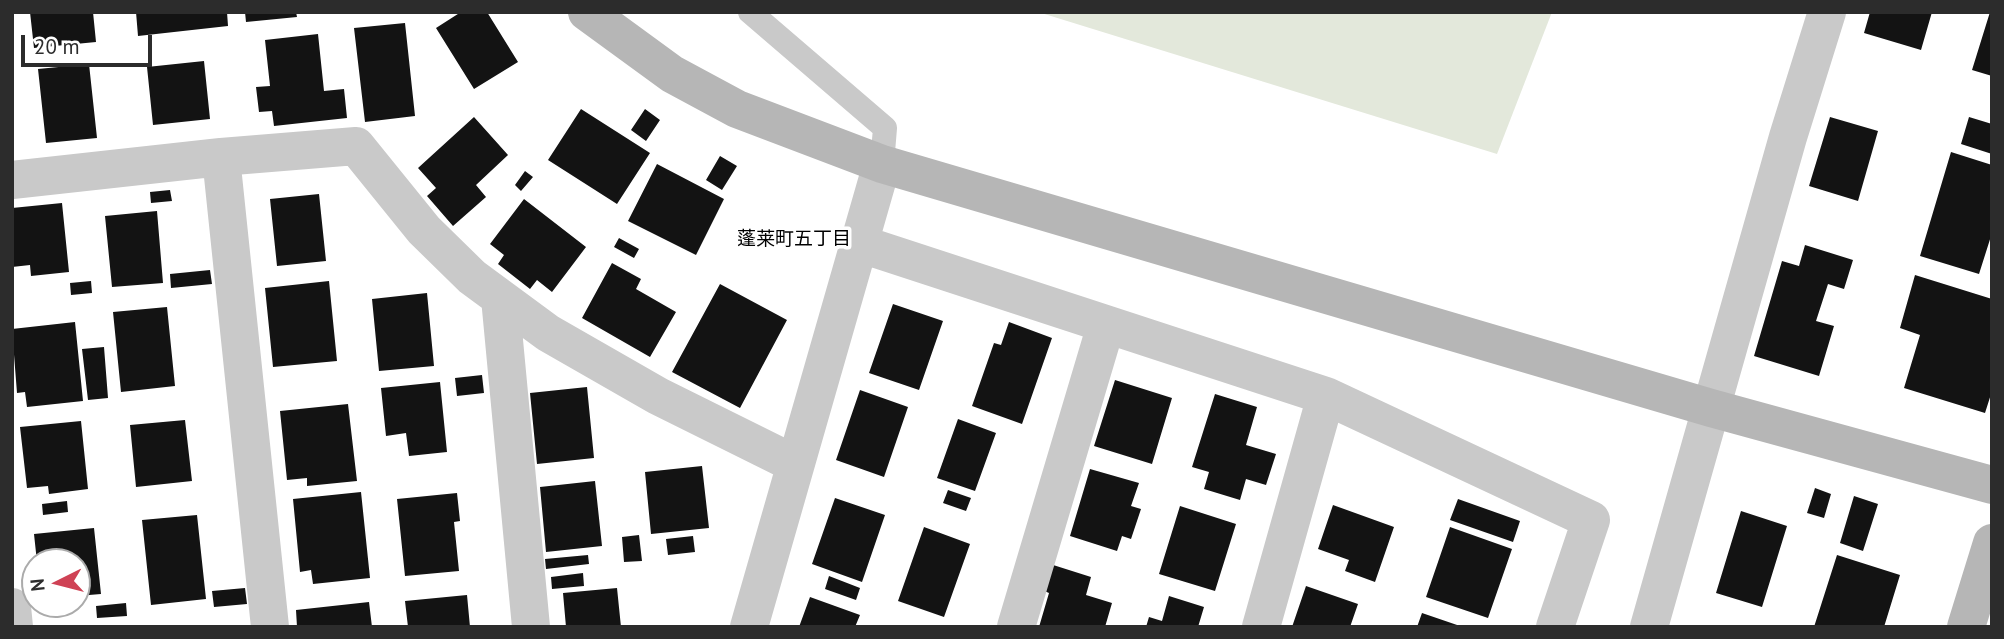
<!DOCTYPE html>
<html>
<head>
<meta charset="utf-8">
<style>
  body { margin:0 }
  #map { position:relative; width:2004px; height:639px; overflow:hidden; background:#fff; font-family:"PT Sans",sans-serif }
  canvas { display:block }
  .frame { position:absolute; inset:0; border:14px solid #2c2c2c; pointer-events:none }
  .north { position:absolute; left:21px; top:548px; width:70px; height:70px; box-sizing:border-box; background:#fff; border:2px solid #ababab; border-radius:50%; rotate:264deg; font-size:19px; font-weight:700; line-height:28px; text-align:center; color:#2c2c2c }
  .north::after { content:''; display:block; margin:auto; width:24px; height:32px; background:#cf4255; clip-path:polygon(50% 0,100% 100%,50% 72%,0 100%) }
  .scale { position:absolute; left:21px; top:35px; width:131px; height:32px; box-sizing:border-box; border:4px solid #2c2c2c; border-top:0; padding-left:9px; font-size:21px; line-height:24px; white-space:nowrap; color:#2c2c2c; -webkit-text-stroke:5px #fff; paint-order:stroke }
</style>
</head>
<body>
<div id="map">
<canvas width="2004" height="639"></canvas>
<div class="frame"></div>
<div class="north">N</div>
<div class="scale">20 m</div>
</div>
<script>
const ctx = document.querySelector('canvas').getContext('2d');
ctx.lineJoin = 'round';
function paint(path, color) {
  ctx.fillStyle = color;
  ctx.fill(path, 'evenodd');
}
function shape(rows) {
  const path = new Path2D();
  for (const r of rows) {
    path.moveTo(r[0], r[1]);
    for (let i = 2; i < r.length; i += 2) path.lineTo(r[i], r[i + 1]);
  }
  return path;
}
function stroke(path, color, width, dash) {
  ctx.strokeStyle = color;
  ctx.lineWidth = width;
  ctx.lineCap = dash ? 'butt' : 'round';
  ctx.setLineDash(dash || []);
  ctx.stroke(path);
}
function drawText(font, color, halo, rows, align = 'center') {
  ctx.font = font + ' "PT Sans","Noto Sans JP",sans-serif';
  ctx.lineWidth = 7;
  ctx.setLineDash([]);
  ctx.textBaseline = 'middle';
  ctx.strokeStyle = halo;
  ctx.fillStyle = color;
  for (const [text, x, y, turn = 0] of rows) {
    ctx.save();
    ctx.translate(x, y);
    ctx.rotate((+turn || 0) * Math.PI / 180);
    ctx.textAlign = isNaN(turn) ? turn : align;
    if (halo) ctx.strokeText(text, 0, 0);
    ctx.fillText(text, 0, 0);
    ctx.restore();
  }
}
const green = shape([
  [1038,12,1552,12,1497,154]
]);
const building = shape([
  [30,12,93,12,96,42,34,48],
  [136,12,227,12,228,26,138,36],
  [245,12,296,12,297,17,246,22],
  [461,12,487,12,518,62,474,89,436,28],
  [1870,12,1932,12,1921,50,1864,33],
  [1990,12,1992,12,1992,76,1972,70],
  [405,23,415,116,365,122,354,28],
  [318,34,324,91,344,89,347,118,274,126,272,111,259,112,256,87,270,86,265,40],
  [204,61,210,119,153,125,147,67],
  [89,64,97,138,46,143,38,69],
  [581,109,650,153,617,204,548,160],
  [645,109,660,120,646,141,631,130],
  [474,117,508,155,476,185,486,197,453,226,427,196,436,188,418,168],
  [1830,117,1878,131,1858,201,1809,186],
  [1969,117,1992,124,1992,154,1961,144],
  [1951,152,1992,165,1992,233,1979,274,1920,256],
  [720,156,737,166,722,190,706,180],
  [657,164,724,199,696,255,628,221],
  [525,171,533,177,521,191,515,185],
  [170,190,172,201,151,203,150,192],
  [319,194,326,261,277,266,270,199],
  [524,199,586,247,552,292,537,280,530,289,498,264,504,255,490,244],
  [62,203,69,272,31,276,30,265,12,267,12,208],
  [157,211,163,283,112,287,105,216],
  [619,238,639,249,634,258,614,247],
  [1805,245,1853,260,1844,289,1828,284,1816,321,1834,326,1819,376,1754,356,1782,261,1799,266],
  [612,263,641,279,636,289,676,312,650,357,582,318],
  [210,270,212,284,171,288,170,274],
  [1915,275,1992,299,1992,391,1985,413,1904,388,1920,335,1900,328],
  [91,281,92,293,71,295,70,283],
  [329,281,337,361,273,367,265,288],
  [720,284,787,320,740,408,672,372],
  [427,293,434,366,379,371,372,299],
  [893,304,943,321,919,390,869,373],
  [167,307,175,386,121,392,113,312],
  [75,322,83,401,27,407,25,392,17,393,12,329],
  [1009,322,1052,338,1022,424,972,406,994,343,1001,345],
  [104,347,108,398,88,400,82,349],
  [482,375,484,393,457,396,455,378],
  [1115,380,1172,398,1152,464,1094,446],
  [440,382,447,452,409,456,406,433,386,436,381,388],
  [587,387,594,458,537,464,530,393],
  [860,390,908,407,884,477,836,460],
  [1215,394,1257,407,1246,445,1276,454,1266,485,1246,479,1240,500,1204,489,1209,472,1192,467],
  [348,404,357,481,307,486,307,478,287,480,280,411],
  [958,419,996,433,975,491,937,478],
  [185,420,192,481,136,487,130,425],
  [81,421,88,489,49,494,48,486,27,488,20,427],
  [702,466,709,528,651,534,645,472],
  [1090,469,1139,483,1131,506,1141,509,1131,539,1122,536,1117,551,1070,536],
  [595,481,602,546,546,552,540,487],
  [1815,488,1831,494,1824,518,1807,513],
  [948,490,971,498,966,511,943,503],
  [361,492,370,578,313,584,311,570,300,572,293,499],
  [457,493,460,521,454,522,459,571,405,576,397,499],
  [1854,496,1878,504,1863,551,1840,543],
  [835,498,885,515,862,582,812,564],
  [1458,499,1520,521,1513,542,1450,520],
  [67,501,68,512,43,515,42,504],
  [1333,505,1394,527,1375,582,1345,571,1349,560,1318,549],
  [1180,506,1236,524,1215,591,1159,574],
  [1741,511,1787,526,1762,607,1716,593],
  [197,515,206,599,151,605,142,520],
  [924,527,970,544,944,617,898,601],
  [1450,527,1512,549,1488,618,1426,597],
  [94,528,101,594,77,596,77,562,37,562,34,534],
  [639,535,642,561,624,562,622,537],
  [693,536,695,552,668,555,666,539],
  [588,555,589,564,546,569,545,559],
  [1837,555,1900,575,1884,627,1814,627],
  [1050,564,1091,577,1086,595,1112,603,1105,627,1039,627,1049,593,1042,590],
  [583,573,584,586,552,589,551,577],
  [829,576,860,588,856,600,825,589],
  [1306,586,1358,604,1350,627,1292,627],
  [245,588,247,604,214,607,212,591],
  [617,588,621,627,566,627,563,593],
  [467,595,470,627,408,627,405,601],
  [1169,596,1204,607,1198,627,1146,627,1149,617,1162,621],
  [810,597,860,615,855,627,799,627],
  [369,602,372,627,297,627,296,610],
  [126,603,127,616,97,618,96,606],
  [1422,613,1460,626,1460,627,1417,627]
]);
const lane = shape([
  [750,12,885,128,882,164]
]);
const street = shape([
  [221,157,270,627],
  [12,180,221,157,356,146,424,230,472,277,548,333,658,396,795,464],
  [861,244,1326,396,1591,520,1555,627],
  [500,298,531,627],
  [12,607,14,627],
  [749,627,882,164],
  [1016,627,1106,325],
  [1261,627,1326,396],
  [1649,627,1788,137,1827,12]
]);
const secondary = shape([
  [587,12,672,74,737,109,882,164,1711,408,1992,485],
  [1966,627,1992,543]
]);
const neighbourhoodNames = [
  ["蓬莱町五丁目",794,240]
];
paint(green, '#e3e8db');
paint(building, '#131313');
stroke(lane, '#c9c9c9', 24);
stroke(street, '#c9c9c9', 38);
stroke(secondary, '#b6b6b6', 38);
drawText('19px', '#000', '#fff', neighbourhoodNames);
</script>
</body>
</html>
